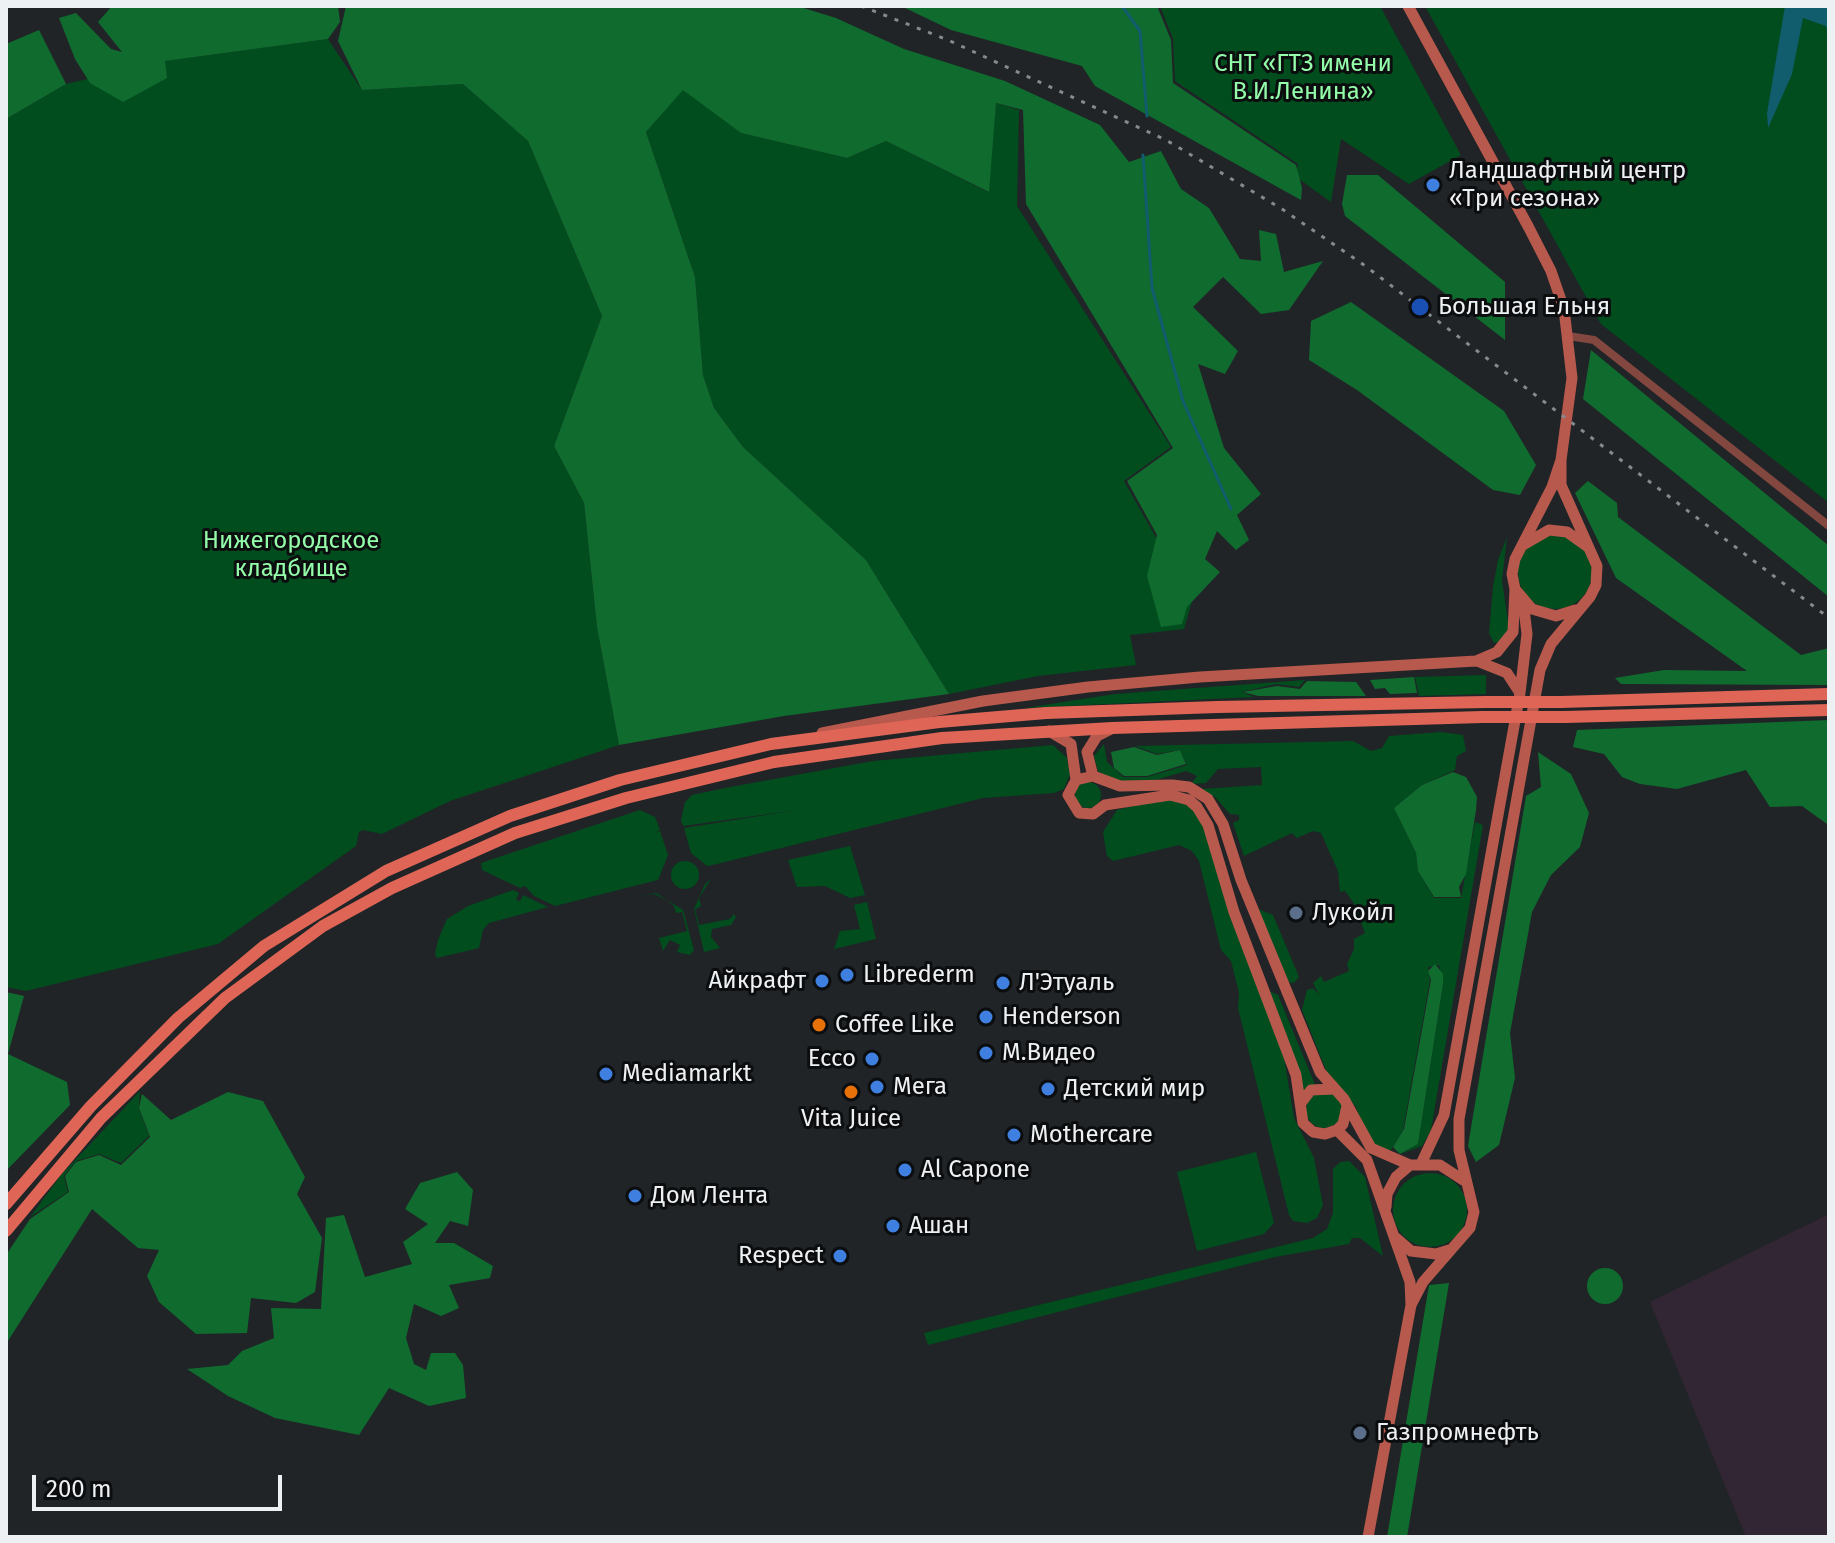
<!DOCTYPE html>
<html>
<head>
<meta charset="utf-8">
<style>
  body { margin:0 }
  #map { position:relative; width:1835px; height:1543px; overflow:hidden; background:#202427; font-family:"Fira Sans",sans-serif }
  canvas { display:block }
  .frame { position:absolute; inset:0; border:8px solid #eef1f3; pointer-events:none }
  .scale { position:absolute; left:32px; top:1475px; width:250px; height:36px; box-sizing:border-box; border:4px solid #eef1f3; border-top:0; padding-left:10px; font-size:24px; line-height:28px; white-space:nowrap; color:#eef1f3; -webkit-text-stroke:6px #0b0d0e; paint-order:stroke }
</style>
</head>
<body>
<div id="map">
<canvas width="1835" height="1543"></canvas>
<div class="frame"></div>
<div class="scale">200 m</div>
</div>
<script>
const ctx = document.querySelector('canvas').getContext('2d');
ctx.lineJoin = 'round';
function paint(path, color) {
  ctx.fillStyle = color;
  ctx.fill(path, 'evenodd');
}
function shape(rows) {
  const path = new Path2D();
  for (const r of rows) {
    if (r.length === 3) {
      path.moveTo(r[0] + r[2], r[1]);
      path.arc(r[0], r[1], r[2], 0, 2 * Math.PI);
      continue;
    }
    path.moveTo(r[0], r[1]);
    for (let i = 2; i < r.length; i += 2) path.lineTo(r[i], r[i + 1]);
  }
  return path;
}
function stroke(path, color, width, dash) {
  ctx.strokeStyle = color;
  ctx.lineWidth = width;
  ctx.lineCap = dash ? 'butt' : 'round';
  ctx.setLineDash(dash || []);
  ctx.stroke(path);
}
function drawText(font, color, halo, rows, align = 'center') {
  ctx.font = font + ' "Fira Sans",sans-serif';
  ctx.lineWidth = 6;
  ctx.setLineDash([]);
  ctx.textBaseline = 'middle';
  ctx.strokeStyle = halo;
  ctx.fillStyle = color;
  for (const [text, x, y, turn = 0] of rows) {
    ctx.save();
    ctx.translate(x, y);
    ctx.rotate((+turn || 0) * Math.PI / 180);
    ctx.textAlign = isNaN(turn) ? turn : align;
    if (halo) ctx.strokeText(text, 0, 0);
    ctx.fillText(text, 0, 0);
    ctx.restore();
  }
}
const industrial = shape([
  [1829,1214,1829,1537,1746,1537,1650,1302]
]);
const green = shape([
  [1160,6,1380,6,1461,155,1409,184,1341,139,1331,202,1296,177,1298,164,1175,81,1173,39],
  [1425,6,1829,6,1829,503,1601,324],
  [328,39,362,90,463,84,528,141,602,316,554,446,584,503,597,627,619,745,450,801,382,834,363,830,359,832,356,846,218,944,26,991,6,987,6,119,66,84,164,61],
  [683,89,741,133,847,158,886,141,988,192,996,103,1019,110,1017,206,1171,447,1124,481,1192,601,1184,629,1130,635,1136,665,1038,676,949,694,866,560,743,447,714,408,703,375,695,277,646,132],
  [1555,572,37],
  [1507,537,1502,581,1509,628,1500,642,1494,643,1489,633,1493,587,1498,560],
  [1486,675,1486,694,1419,696,1415,677],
  [1305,680,1299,687,1276,684,1242,692,1254,697,1025,708,1115,694],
  [1441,732,1463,735,1466,751,1457,756,1455,770,1422,785,1394,808,1416,853,1418,871,1434,898,1461,898,1475,822,1483,825,1431,1130,1422,1146,1401,1154,1418,1144,1443,984,1439,965,1428,967,1430,980,1403,1130,1391,1150,1380,1150,1365,1133,1356,1107,1328,1075,1302,1010,1307,990,1313,988,1319,995,1313,983,1321,976,1324,982,1349,971,1347,964,1354,949,1354,939,1365,933,1353,902,1345,891,1340,892,1338,871,1321,833,1313,831,1297,838,1292,833,1244,856,1233,823,1239,820,1239,815,1230,814,1215,797,1201,789,1262,785,1261,767,1218,769,1206,783,1191,784,1197,776,1186,771,1139,785,1108,778,1098,771,1094,756,1104,744,1107,762,1123,777,1147,777,1187,765,1180,750,1157,754,1135,746,1353,741,1371,751,1382,748,1389,736],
  [1053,745,1067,758,1070,774,1064,789,1054,793,983,798,717,864,707,866,691,853,684,828,797,810,683,826,681,820,685,802,692,795,725,788,873,761],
  [1088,795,13],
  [1165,798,1194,807,1208,837,1232,921,1283,1051,1294,1118,1314,1158,1323,1205,1317,1218,1307,1223,1293,1221,1289,1215,1238,1008,1239,993,1231,961,1221,950,1199,861,1192,851,1179,845,1113,861,1107,856,1103,832,1117,810],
  [640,810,655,817,660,830,653,834,660,831,668,855,658,880,555,906,534,896,525,886,520,888,482,870,481,863],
  [850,846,865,895,850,898,825,886,797,887,788,860],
  [685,875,14],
  [711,879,699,898,701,906,695,909,699,925,730,919,734,914,736,917,731,925,712,929,711,937,720,948,704,952,694,909,705,884],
  [513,890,519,893,516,900,520,901,523,895,548,907,489,923,483,930,479,948,437,958,435,954,438,940,447,919,468,906],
  [656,893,683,910,694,950,690,955,677,952,680,945,670,940,663,951,659,938,687,931,682,912,676,913,674,906,667,900,654,894,639,896],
  [867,902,876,939,834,949,840,931,860,929,854,905],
  [1258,909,1273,915,1299,977,1294,983,1288,982],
  [1267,990,1278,995,1316,1087,1302,1092],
  [140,1091,139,1109,149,1136,121,1163,99,1154,76,1161,64,1176,68,1192,30,1217,62,1174],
  [1324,1110,18],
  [1256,1152,1274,1223,1264,1234,1197,1251,1177,1172],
  [1349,1161,1365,1177,1383,1256,1360,1238,1352,1238,1349,1244,1275,1257,928,1345,924,1333,1313,1238,1327,1229,1333,1213,1333,1169,1340,1162],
  [1430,1210,37]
]);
const forest = shape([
  [112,6,338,6,340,22,328,39,165,61,167,78,123,102,90,83,75,59,59,18,76,13,111,49,122,52,98,22],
  [346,6,797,6,836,18,904,49,1005,81,1100,125,1129,162,1161,151,1181,189,1209,208,1240,259,1261,261,1259,230,1276,234,1284,272,1323,261,1289,310,1261,314,1223,277,1193,307,1238,351,1225,374,1198,364,1224,448,1261,494,1237,515,1249,540,1236,550,1217,531,1205,559,1220,572,1187,607,1182,624,1161,627,1147,576,1157,535,1127,481,1173,448,1026,204,1023,110,996,103,989,192,886,141,847,158,741,133,683,90,646,132,695,277,703,375,714,408,743,447,866,560,949,694,784,716,619,745,597,627,584,503,554,446,602,316,528,141,463,84,362,90,338,41],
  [901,6,1157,6,1171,40,1173,83,1296,165,1302,188,1301,200,1095,86,1082,66,951,30],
  [39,30,66,84,6,119,6,44],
  [1347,175,1378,175,1505,282,1505,340,1345,216,1342,204],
  [1351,302,1504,411,1536,465,1520,495,1493,490,1357,390,1309,360,1311,321],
  [1591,350,1829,546,1829,597,1583,399],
  [1588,481,1617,503,1618,517,1801,655,1829,648,1829,685,1621,684,1615,678,1664,670,1747,671,1616,578,1575,493],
  [1414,677,1417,693,1390,694,1385,688,1375,689,1370,680],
  [1307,681,1356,682,1366,696,1258,696,1243,692,1277,686,1300,689],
  [1829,720,1829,836,1827,824,1802,806,1770,807,1746,770,1677,789,1640,784,1622,777,1604,754,1573,747,1577,730],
  [1134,747,1157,755,1180,750,1186,764,1147,776,1124,776,1114,768,1111,752],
  [1538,752,1571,774,1589,813,1580,847,1551,875,1532,912,1510,1033,1515,1078,1499,1145,1476,1162,1468,1146,1526,796,1541,787],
  [1453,772,1466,777,1477,797,1476,810,1466,874,1459,887,1461,897,1434,897,1418,871,1416,853,1394,808,1422,785],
  [1435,964,1443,974,1443,984,1418,1144,1400,1154,1393,1147,1404,1129,1431,980,1428,971],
  [6,992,24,996,8,1054,67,1082,70,1105,6,1171],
  [228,1092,263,1101,305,1177,297,1194,322,1238,315,1292,296,1303,251,1298,247,1333,196,1334,159,1302,147,1276,159,1250,138,1248,92,1209,6,1344,6,1255,30,1219,69,1192,65,1176,76,1162,99,1155,121,1165,150,1137,139,1108,142,1094,171,1120],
  [457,1172,473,1190,468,1226,450,1221,435,1243,454,1243,493,1266,490,1278,449,1285,459,1308,441,1316,414,1304,406,1338,414,1364,426,1370,431,1353,455,1353,463,1365,466,1398,429,1406,389,1388,359,1435,275,1418,228,1396,187,1369,228,1365,242,1351,274,1338,271,1308,321,1309,326,1218,344,1215,365,1277,412,1264,403,1242,428,1224,405,1209,420,1183],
  [1605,1286,18],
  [1449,1283,1407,1537,1387,1537,1429,1285]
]);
const water = shape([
  [1785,6,1829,6,1829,40,1826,26,1803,18,1792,74,1768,128,1767,113]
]);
const stream = shape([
  [1122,6,1140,31,1147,116],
  [1143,155,1152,288,1183,401,1231,509]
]);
const minor = shape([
  [1568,336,1594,340,1829,526]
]);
const secondary = shape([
  [1408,6,1529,228,1551,271,1564,309,1572,378,1561,460,1552,487,1515,559,1512,574,1515,589,1532,609,1556,616,1575,610],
  [1523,545,1549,530,1567,532,1588,547],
  [1477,661,1507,673,1520,693],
  [1049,731,1071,744,1076,780,1068,795,1079,813,1093,814,1105,805,1170,795,1189,800,1197,807,1208,825,1234,912,1296,1075,1303,1123,1313,1132,1325,1134,1337,1130,1343,1124,1347,1106],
  [822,733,983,701,1088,687,1200,677,1476,661,1497,652,1513,632,1515,589],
  [1093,776,1087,752,1097,736,1111,729],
  [1076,780,1093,776,1120,786,1172,785,1189,787,1208,799,1223,824,1241,880,1320,1072,1344,1099,1371,1148,1410,1165],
  [1301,1103,1311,1090,1334,1089],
  [1337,1130,1367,1160,1410,1282,1411,1305,1368,1537],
  [1421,1164,1444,1115,1520,693,1527,634,1523,601],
  [1386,1207,1387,1194,1396,1177,1410,1165,1440,1165,1463,1180],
  [1396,1238,1411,1251,1436,1254,1449,1250],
  [1411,1305,1423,1282,1470,1228,1474,1212,1459,1150,1459,1119,1540,670,1551,644,1590,597,1596,585,1597,566,1561,485,1561,460]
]);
const primary = shape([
  [1561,702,1829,694],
  [1565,717,1829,710],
  [6,1204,91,1106,178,1018,264,946,386,871,510,816,620,780,771,744,939,722,1046,713,1217,707,1486,702],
  [6,1231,101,1118,225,998,323,926,392,888,515,833,626,798,774,762,942,738,1112,728,1482,717]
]);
const rail = shape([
  [861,6,948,40,1166,140,1282,209,1364,265,1829,618]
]);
const primaryBridge = shape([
  [1486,702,1561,702],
  [1482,717,1565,717]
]);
const markers = [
  [1433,185,8,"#3f7fe0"],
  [1420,307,10,"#1a4fb4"],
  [1296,913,8,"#5c6f8a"],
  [847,975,8,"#3f7fe0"],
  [822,981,8,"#3f7fe0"],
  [1003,983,8,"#3f7fe0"],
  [986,1017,8,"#3f7fe0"],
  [819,1025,8,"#e8710a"],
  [986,1053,8,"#3f7fe0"],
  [872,1059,8,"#3f7fe0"],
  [606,1074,8,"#3f7fe0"],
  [877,1087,8,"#3f7fe0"],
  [1048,1089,8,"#3f7fe0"],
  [851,1092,8,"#e8710a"],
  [1014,1135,8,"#3f7fe0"],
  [905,1170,8,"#3f7fe0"],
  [635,1196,8,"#3f7fe0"],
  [893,1226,8,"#3f7fe0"],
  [840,1256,8,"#3f7fe0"],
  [1360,1433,8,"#5c6f8a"]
];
const parkNames = [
  ["СНТ «ГТЗ имени",1303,64],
  ["В.И.Ленина»",1303,92],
  ["Нижегородское",291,541],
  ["кладбище",291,569]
];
const poiNames = [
  ["Ландшафтный центр",1449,171],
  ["«Три сезона»",1449,199],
  ["Большая Ельня",1438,307],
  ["Лукойл",1312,913],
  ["Librederm",863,975],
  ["Айкрафт",806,981,"right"],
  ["Л'Этуаль",1019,983],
  ["Henderson",1002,1017],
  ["Coffee Like",835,1025],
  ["М.Видео",1002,1053],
  ["Ecco",856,1059,"right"],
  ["Mediamarkt",622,1074],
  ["Мега",893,1087],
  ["Детский мир",1064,1089],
  ["Vita Juice",851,1119,"center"],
  ["Mothercare",1030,1135],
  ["Al Capone",921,1170],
  ["Дом Лента",651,1196],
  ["Ашан",909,1226],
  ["Respect",824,1256,"right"],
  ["Газпромнефть",1376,1433]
];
paint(industrial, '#322634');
paint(green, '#014d1e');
paint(forest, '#106b2f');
paint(water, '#115c6d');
stroke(stream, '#115c6d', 3);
stroke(minor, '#82473f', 8);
stroke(secondary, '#b7594c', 11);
stroke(primary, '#df6656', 12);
stroke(rail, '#878a8d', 3, [4, 8]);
stroke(primaryBridge, '#df6656', 12);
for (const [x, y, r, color] of markers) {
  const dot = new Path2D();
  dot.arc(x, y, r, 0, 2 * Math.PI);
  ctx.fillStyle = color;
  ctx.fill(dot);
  stroke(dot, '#0b0d0e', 3);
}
drawText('24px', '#93fda9', '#0b0d0e', parkNames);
drawText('24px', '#eef1f3', '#0b0d0e', poiNames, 'left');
</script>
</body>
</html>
